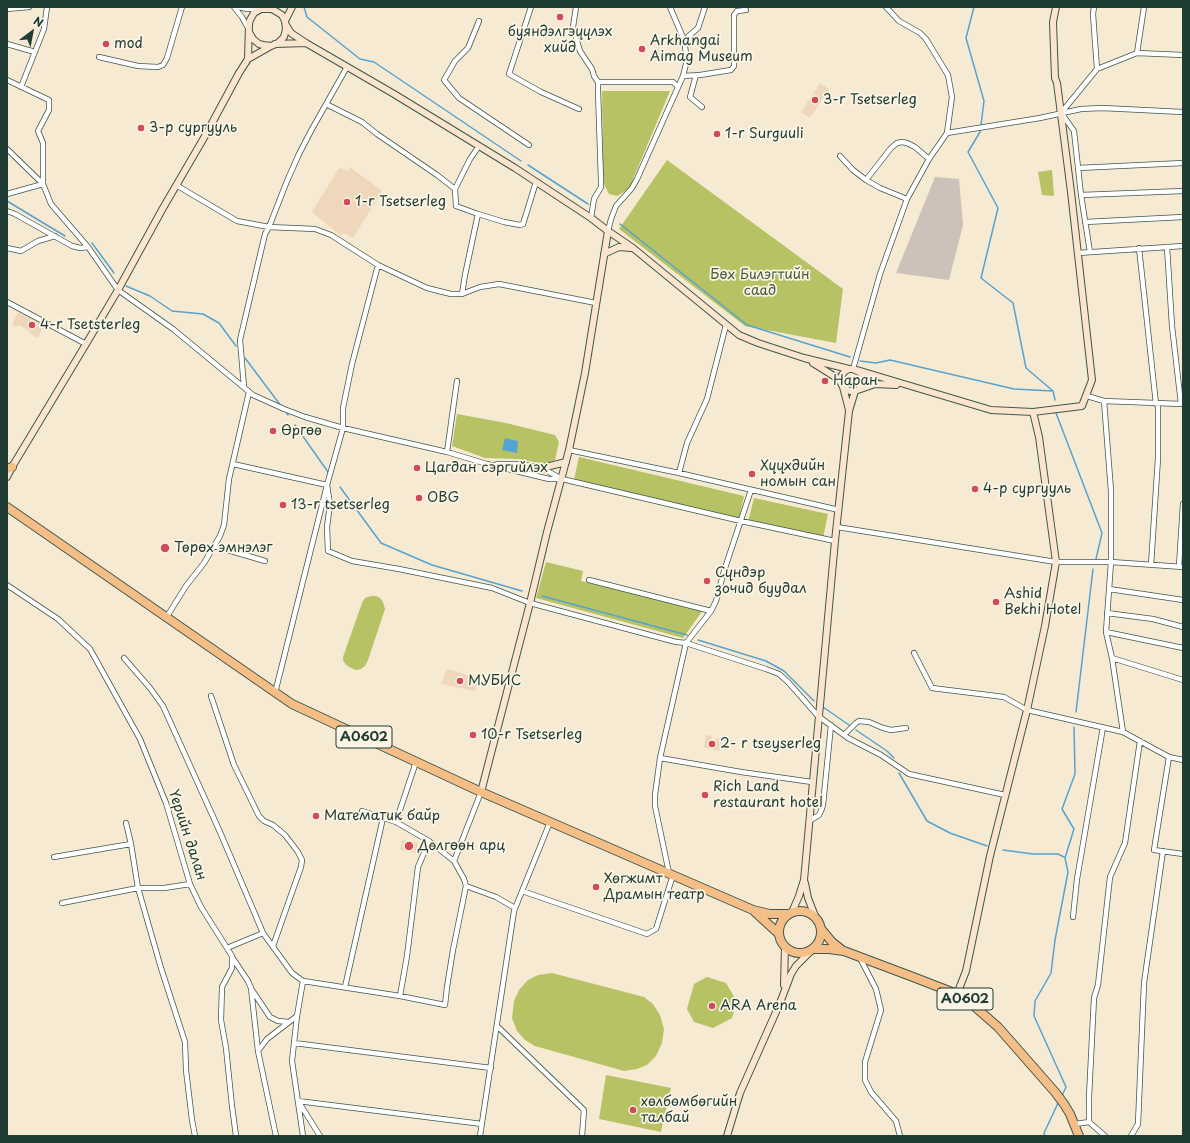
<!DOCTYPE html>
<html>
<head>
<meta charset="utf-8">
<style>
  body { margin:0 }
  #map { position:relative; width:1190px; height:1143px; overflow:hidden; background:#f7ead3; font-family:"Playpen Sans",sans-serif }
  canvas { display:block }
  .frame { position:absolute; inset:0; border:8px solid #1f3d34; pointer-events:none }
  .north { position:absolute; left:12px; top:12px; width:40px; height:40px; -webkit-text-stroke:3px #fcf5e5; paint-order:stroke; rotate:32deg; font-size:11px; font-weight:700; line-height:16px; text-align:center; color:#1f3d34 }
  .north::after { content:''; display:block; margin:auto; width:14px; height:18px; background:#1f3d34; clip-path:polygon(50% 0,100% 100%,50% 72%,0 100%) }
</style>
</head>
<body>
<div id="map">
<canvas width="1190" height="1143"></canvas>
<div class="frame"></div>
<div class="north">N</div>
</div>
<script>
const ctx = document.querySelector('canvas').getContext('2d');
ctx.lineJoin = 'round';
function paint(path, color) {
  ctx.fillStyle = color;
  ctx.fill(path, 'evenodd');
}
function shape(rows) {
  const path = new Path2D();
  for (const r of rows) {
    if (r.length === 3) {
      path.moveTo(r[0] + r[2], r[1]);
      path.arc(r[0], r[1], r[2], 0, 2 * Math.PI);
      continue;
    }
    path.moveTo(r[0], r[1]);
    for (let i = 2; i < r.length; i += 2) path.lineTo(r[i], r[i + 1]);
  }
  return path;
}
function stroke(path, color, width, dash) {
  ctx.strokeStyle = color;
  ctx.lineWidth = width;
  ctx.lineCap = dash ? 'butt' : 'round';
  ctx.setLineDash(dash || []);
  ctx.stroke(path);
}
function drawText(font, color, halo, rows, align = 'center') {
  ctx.font = font + ' "Playpen Sans",sans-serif';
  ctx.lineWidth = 3.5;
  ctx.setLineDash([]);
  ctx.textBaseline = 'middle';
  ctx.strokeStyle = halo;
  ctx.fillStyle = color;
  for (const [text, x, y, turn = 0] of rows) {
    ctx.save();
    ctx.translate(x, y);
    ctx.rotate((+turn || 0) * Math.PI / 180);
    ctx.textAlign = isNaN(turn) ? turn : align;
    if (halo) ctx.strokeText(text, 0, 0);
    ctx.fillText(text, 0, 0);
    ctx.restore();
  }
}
const built = shape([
  [820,83,829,89,810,118,801,112],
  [350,167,382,191,353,238,343,233,341,236,312,212,339,168,348,171],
  [18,312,44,325,38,338,29,333,30,331,18,325,17,327,12,325],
  [447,669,478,678,475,691,441,684],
  [706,735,712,736,712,740,715,741,716,738,722,739,719,751,704,747],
  [402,840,418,843,416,853,400,850]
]);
const industrial = shape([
  [935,177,959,179,963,225,949,280,896,273]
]);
const green = shape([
  [602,91,670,91,631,184,632,187,617,196,609,194,601,179,603,175],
  [667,160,843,289,836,343,745,326,619,229],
  [1052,170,1054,196,1042,195,1038,172],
  [457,414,506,423,555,435,559,442,555,460,545,464,518,459,485,458,452,446],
  [579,457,744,496,739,519,574,480],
  [754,498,828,514,823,538,748,522],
  [546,562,583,571,581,581,703,610,683,638,536,598],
  [371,596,376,596,380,598,383,602,385,609,368,660,365,666,361,669,356,670,353,669,346,665,343,660,343,657,362,603,365,598],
  [552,973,644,997,653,1004,660,1015,664,1029,662,1043,656,1056,647,1065,637,1069,624,1071,535,1046,525,1040,517,1031,512,1018,514,1001,519,990,528,980,538,975],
  [707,977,726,983,737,1002,732,1018,713,1028,694,1022,687,1009,694,984],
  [606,1075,671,1088,661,1132,599,1119]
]);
const water = shape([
  [505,438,518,441,517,453,502,450]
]);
const stream = shape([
  [304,7,307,17,360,59,374,62,521,161],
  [974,7,966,38,984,101,981,125],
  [980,129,980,132,968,152,998,208,981,278,1013,303,1026,368,1053,391],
  [528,165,588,204],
  [7,201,65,236],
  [620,224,747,325,850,357],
  [92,243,114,273],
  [126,286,150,296,172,311,203,314,219,323,236,346],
  [245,358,281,406],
  [860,361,876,363,890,360,1014,389,1053,391,1055,400],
  [285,410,288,415],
  [1056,413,1102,533,1096,559],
  [295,425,328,472],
  [340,487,381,543,432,565,522,591],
  [542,596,687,635],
  [698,640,766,661,784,671,814,701],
  [823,707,849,725],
  [1076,712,1093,569],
  [856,730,887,751,894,758],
  [899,773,927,821,950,833,987,846],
  [1003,850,1033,854,1058,854,1064,857],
  [1062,1096,1066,1087,1034,1016,1035,1001,1051,973,1055,940,1068,872,1065,858,1074,829,1062,809,1075,774,1074,727],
  [1045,1136,1044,1133,1059,1101]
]);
const street = shape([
  [234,7,242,17,248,28],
  [238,7,247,9,259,9],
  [531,7,509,74,541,92,579,109],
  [576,7,573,27,576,38,580,51,592,69,594,76,598,82,598,91,601,181,601,187,594,199,591,218],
  [886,7,899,21,920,33,926,39,948,75,952,97,947,133],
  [1094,7,1093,14,1097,69],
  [7,9,29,7],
  [479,21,468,48,455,61,444,80,459,98,529,145],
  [684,40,698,28,705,7],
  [7,44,35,52],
  [1137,53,1144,7],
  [99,57,138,66,158,67,163,65,167,58,182,7],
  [696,75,690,97,702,107],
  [683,76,700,75,731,70,734,66,734,15,737,11,746,10],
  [7,80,49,100,49,110,38,131,43,143,43,184,51,204,88,247,118,290,173,329,253,395,284,409,305,417,343,428,447,452,487,464,549,479,562,479,741,521,835,541],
  [598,82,673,82,677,86],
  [21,87,44,29,47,7],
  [326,104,362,122,377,134,437,175,455,189],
  [1061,113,1097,69,1137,53,1183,55],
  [1062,114,1074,131,1081,195,1090,252],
  [7,149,43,184],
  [840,156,853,170,866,180,891,148,897,143,902,142,907,143,915,147,929,159],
  [1078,168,1183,163],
  [866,180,880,188,907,199],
  [176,185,237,221,269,227,315,229,331,235,378,265,427,288,451,294,462,294,480,287,499,284,596,303],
  [7,194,43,184],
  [1081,195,1183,191],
  [7,211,15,214,72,246,80,248,88,247],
  [478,214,456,206,455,189,470,159,479,146],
  [1085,222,1183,217],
  [608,231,611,219,616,206,632,188,637,179,683,76,687,60,684,40,670,7],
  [1167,247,1172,326,1181,404],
  [7,248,21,251,38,241,55,236],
  [1139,248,1156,404],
  [1078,253,1183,246],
  [462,294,465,275,478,214,504,222,520,225,523,224,536,182],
  [7,302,86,344],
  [853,369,880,274,907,199,929,159,947,133,1040,118,1081,109,1102,108,1183,112],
  [244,387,240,340,265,234,269,227,287,181,299,154,312,129,347,67],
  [1087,396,1104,401,1182,404],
  [1104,401,1111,491,1111,562,1106,632,1112,658,1123,732],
  [569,450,679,473,839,510],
  [447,452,457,381],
  [233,464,327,485,330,504,327,527,328,551,352,561,399,569,492,588,530,603,676,642,686,643,766,669,779,674,788,682,818,716,848,738,881,755,909,774,1005,795],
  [497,464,519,464,542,468,560,478],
  [679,473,687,443,707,399,726,325],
  [837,527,1056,562,1111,562,1183,567],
  [214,546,265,561],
  [1151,565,1158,458,1158,404],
  [1179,566,1183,504],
  [589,580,711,611],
  [7,585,58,619,90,649,140,739,166,803,190,884,201,907,232,956,232,968,222,987,221,1020,226,1048,232,1106,236,1136],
  [1109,589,1183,600],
  [1107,613,1153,619,1183,627],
  [166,618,186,586,204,563,220,536,224,525,229,479,249,392],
  [1106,632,1183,648],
  [914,653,932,688,1004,697,1027,710,1123,732,1169,757,1183,760],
  [124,658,150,688,163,706,220,832,263,933,292,973,303,981,400,996,445,1005,447,987,453,950,466,886],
  [1112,658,1183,680],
  [275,693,327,485,343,428,343,408,352,364,378,265],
  [211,696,234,765,259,816,264,821,273,825,285,835,298,852,302,860,301,867,273,946],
  [844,735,856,723,859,721,869,722,883,728,891,730,906,728],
  [1169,757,1154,850,1183,854],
  [660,758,741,772,812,782],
  [362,811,396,822,429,841,454,861,464,879,466,886,496,897,515,908],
  [809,821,819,815,821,811,823,805,831,725],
  [396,822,416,762],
  [126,823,131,844,138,888,161,968,185,1042,186,1070,192,1120,195,1136],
  [54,857,131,844],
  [454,861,481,792],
  [669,873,655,806,655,795,660,758,686,643,711,611,716,601,724,571,751,490],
  [522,891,647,934,656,929,673,875],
  [62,903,138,888,164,888,190,884],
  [1073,917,1077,879,1103,727],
  [227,948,263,933],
  [232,957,248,981,251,988,258,1051,276,1136],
  [860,958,876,989,881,1010,865,1062,865,1080,871,1092,896,1121,900,1136],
  [303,981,297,1016,292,1061,303,1136],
  [345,987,383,818],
  [252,990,270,1017,278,1021,289,1022],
  [400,996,407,956,418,867,429,841],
  [497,1026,584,1110,582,1136],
  [294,1043,491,1068],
  [258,1051,267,1039,297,1016],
  [298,1101,482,1124],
  [300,1104,320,1136],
  [1089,1122,1105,1136],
  [1075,1124,1089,1122,1089,1097,1094,998,1098,985,1110,877,1125,843,1140,741],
  [480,1136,514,911,550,822],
  [1131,1136,1138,1124,1144,983,1163,851]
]);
const secondary = shape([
  [285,21,292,7],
  [286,25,291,33,306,43,394,94,515,168,591,218,608,231,633,248,739,335,758,343,804,358,849,369],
  [275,44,306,43],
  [248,59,249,24,250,20,254,13,261,9,272,9,282,15,285,21,286,29,284,37,278,43,271,46,263,45,259,44,253,39,249,32],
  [604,254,619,247,631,248],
  [813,363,837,378,841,383],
  [857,370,991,410,1033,412,1082,406,1092,380,1071,192,1057,83,1055,78,1053,22,1056,7],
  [843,387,849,410],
  [859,389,862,385,863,381,863,377,861,373,853,369,849,369,845,371,842,375,841,383,843,387,847,390,851,391,855,391,875,384,896,385],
  [542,468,566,462],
  [7,477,12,467,86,344,118,290,163,208,205,136,239,73,248,59,271,46],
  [481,792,530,603,547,532,569,450,585,373,608,231],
  [805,883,808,898,815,916],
  [792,912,799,896,804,880,835,541,849,411,855,391],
  [784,985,785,947],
  [957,994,966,971,990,856,1027,710,1045,626,1056,562,1039,437,1033,412],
  [727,1136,740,1093,780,1003,791,974,796,966,810,952]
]);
const highway = shape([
  [7,469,12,467],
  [7,507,292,704,481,792,753,910,770,914,788,914],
  [800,932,21],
  [755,912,779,934],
  [822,930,832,942,842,950],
  [814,949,829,949,844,951,913,977,957,994,974,1006,998,1027,1055,1092,1064,1104,1070,1114,1079,1136]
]);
const markers = [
  [560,17,4,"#d1495b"],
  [106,44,4,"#d1495b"],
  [642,49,4,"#d1495b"],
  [815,100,4,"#d1495b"],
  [141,128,4,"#d1495b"],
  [717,134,4,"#d1495b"],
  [347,202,4,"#d1495b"],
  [32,325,4,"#d1495b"],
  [825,381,4,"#d1495b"],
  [273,431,4,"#d1495b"],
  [417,468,4,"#d1495b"],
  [752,474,4,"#d1495b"],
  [975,489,4,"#d1495b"],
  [419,498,4,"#d1495b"],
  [283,505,4,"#d1495b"],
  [165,548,5,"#d1495b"],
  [707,581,4,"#d1495b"],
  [996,602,4,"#d1495b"],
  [460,681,4,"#d1495b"],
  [473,735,4,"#d1495b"],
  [712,744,4,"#d1495b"],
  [705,795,4,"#d1495b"],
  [316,816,4,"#d1495b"],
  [409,846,5,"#d1495b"],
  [596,887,4,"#d1495b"],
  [712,1006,4,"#d1495b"],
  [633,1110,4,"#d1495b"]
];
const shields = [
  [364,737,56],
  [965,999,56]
];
const shieldNames = [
  ["A0602",364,737],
  ["A0602",965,999]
];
const poiNames = [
  ["буяндэлгэүүлэх",560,32,"center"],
  ["хийд",560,48,"center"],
  ["Arkhangai",650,41],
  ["Aimag Museum",650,57],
  ["mod",114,44],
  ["3-r Tsetserleg",823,100],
  ["3-р сургууль",149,128],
  ["1-r Surguuli",725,134],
  ["1-r Tsetserleg",355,202],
  ["4-r Tsetsterleg",40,325],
  ["Наран",833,381],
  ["Өргөө",281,431],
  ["Хүүхдийн",760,466],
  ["номын сан",760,482],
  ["Цагдан сэргийлэх",425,468],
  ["4-р сургууль",983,489],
  ["OBG",427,498],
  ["13-r tsetserleg",291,505],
  ["Төрөх эмнэлэг",174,548],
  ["Сүндэр",715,573],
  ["зочид буудал",715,589],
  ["Ashid",1004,594],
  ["Bekhi Hotel",1004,610],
  ["МУБИС",468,681],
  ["10-r Tsetserleg",481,735],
  ["2- r tseyserleg",720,744],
  ["Rich Land",713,787],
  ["restaurant hotel",713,803],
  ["Математик байр",324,816],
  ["Дөлгөөн арц",418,846],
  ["Хөгжимт",604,879],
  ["Драмын театр",604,895],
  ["ARA Arena",720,1006],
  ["хөлбөмбөгийн",641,1102],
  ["талбай",641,1118]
];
const parkNames = [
  ["Бөх Билэгтийн",760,275],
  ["саад",760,291]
];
const streetNames = [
  ["Үерийн далан",187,835,72]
];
paint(built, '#eed7bb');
paint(industrial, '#ccc2b9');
paint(green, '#b6c263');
paint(water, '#56a3cf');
stroke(stream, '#56a3cf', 1.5);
stroke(street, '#3f574c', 6);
stroke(secondary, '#3f574c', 8);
stroke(highway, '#3f574c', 10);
stroke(street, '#fff', 4.5);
stroke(secondary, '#fbe5cf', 6);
stroke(highway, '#f6be87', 8);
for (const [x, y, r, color] of markers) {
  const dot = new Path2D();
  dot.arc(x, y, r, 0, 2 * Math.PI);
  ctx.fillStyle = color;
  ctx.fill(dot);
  stroke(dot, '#fcf5e5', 1.5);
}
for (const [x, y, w] of shields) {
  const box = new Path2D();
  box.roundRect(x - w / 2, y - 11, w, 22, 3);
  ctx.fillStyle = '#fcf5e5';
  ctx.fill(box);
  stroke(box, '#1f3d34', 1);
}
drawText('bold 13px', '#1f3d34', null, shieldNames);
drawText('14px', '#1f3d34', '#fcf5e5', poiNames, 'left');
drawText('14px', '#455e40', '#fcf5e5', parkNames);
drawText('14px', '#1f3d34', '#fcf5e5', streetNames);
</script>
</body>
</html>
